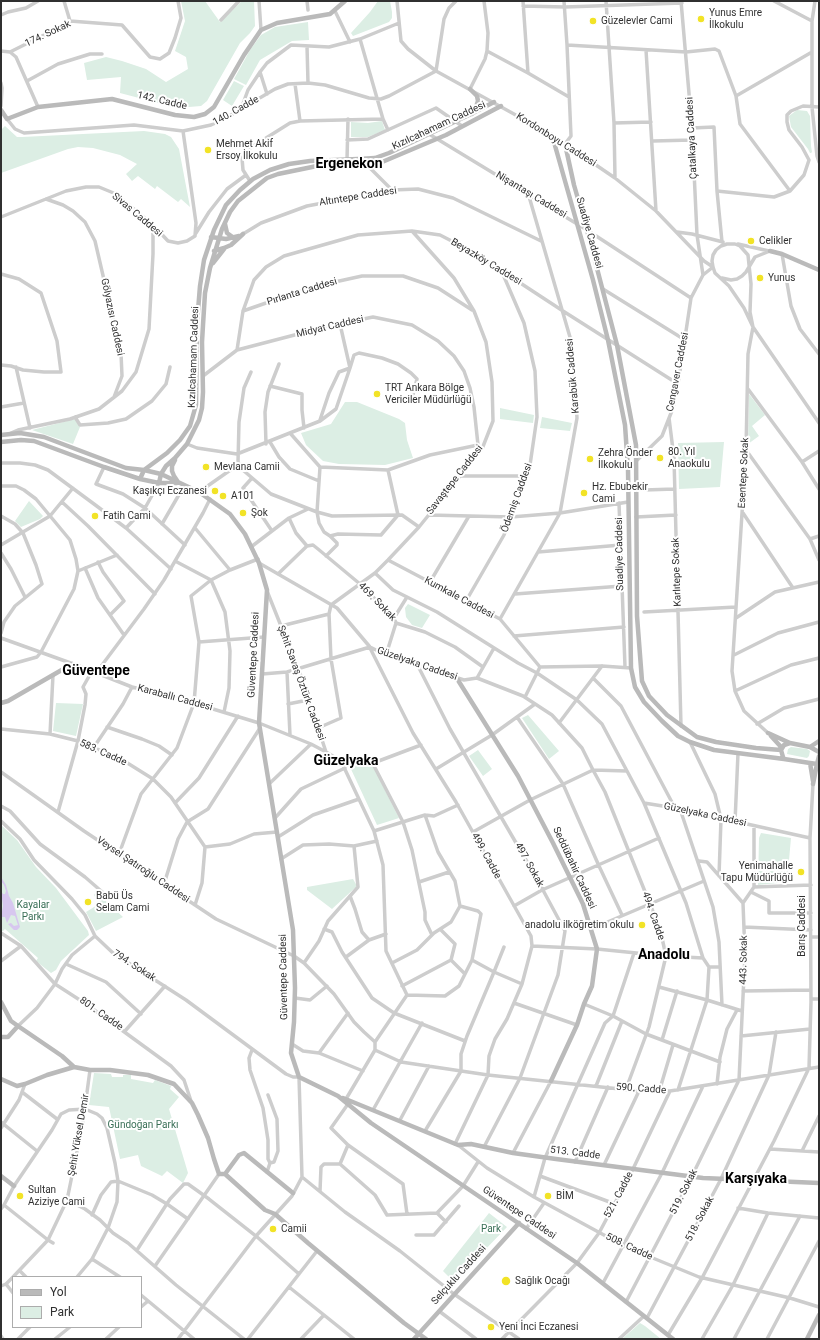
<!DOCTYPE html>
<html>
<head>
<meta charset="utf-8">
<style>
  body { margin:0 }
  #map { position:relative; width:820px; height:1340px; overflow:hidden; background:#fff; font-family:Roboto,sans-serif }
  canvas { display:block }
  .frame { position:absolute; inset:0; border:2px solid #303030; pointer-events:none }
  .legend { position:absolute; left:12px; top:1276px; width:130px; height:52px; box-sizing:border-box; background:#fff; border:1px solid #acacac; margin:0; padding:5px 7px; list-style:none; font-size:12px; color:#303030 }
  .legend li { display:flex; align-items:center; gap:8px; height:20px }
  .legend b { width:20px; border:1px solid #acacac }
</style>
</head>
<body>
<div id="map">
<canvas width="820" height="1340"></canvas>
<div class="frame"></div>
<ul class="legend">
<li><b style="height:5px;background:#bababa"></b>Yol</li>
<li><b style="height:11px;background:#dceee4"></b>Park</li>
</ul>
</div>
<script>
const ctx = document.querySelector('canvas').getContext('2d');
ctx.lineJoin = 'round';
function paint(path, color) {
  ctx.fillStyle = color;
  ctx.fill(path, 'evenodd');
}
function shape(rows) {
  const path = new Path2D();
  for (const r of rows) {
    path.moveTo(r[0], r[1]);
    for (let i = 2; i < r.length; i += 2) path.lineTo(r[i], r[i + 1]);
  }
  return path;
}
function stroke(path, color, width, dash) {
  ctx.strokeStyle = color;
  ctx.lineWidth = width;
  ctx.lineCap = dash ? 'butt' : 'round';
  ctx.setLineDash(dash || []);
  ctx.stroke(path);
}
function drawText(font, color, halo, rows, align = 'center') {
  ctx.font = font + ' Roboto,sans-serif';
  ctx.lineWidth = 4;
  ctx.setLineDash([]);
  ctx.textBaseline = 'middle';
  ctx.strokeStyle = halo;
  ctx.fillStyle = color;
  for (const [text, x, y, turn = 0] of rows) {
    ctx.save();
    ctx.translate(x, y);
    ctx.rotate((+turn || 0) * Math.PI / 180);
    ctx.textAlign = isNaN(turn) ? turn : align;
    if (halo) ctx.strokeText(text, 0, 0);
    ctx.fillText(text, 0, 0);
    ctx.restore();
  }
}
const green = shape([
  [181,1,205,1,220,22,242,1,254,1,255,26,250,33,240,43,207,101,201,106,177,108,120,93,121,77,87,80,84,63,106,57,122,61,146,69,166,82,188,69,186,57,175,51,185,21],
  [378,1,390,1,392,12,392,18,389,22,353,36,351,33,370,12],
  [308,22,309,40,292,41,260,60,246,85,234,79,250,50,261,35,275,27],
  [234,81,244,86,232,106,223,100],
  [797,110,807,111,810,116,811,146,812,152,811,153,810,153,808,149,791,127,789,116],
  [382,121,385,130,368,137,351,137,351,122,368,123],
  [5,126,17,137,22,137,144,131,165,134,171,137,179,149,190,207,181,199,178,202,157,186,155,189,138,176,132,181,126,174,137,164,120,155,93,148,78,147,68,149,1,173,1,130],
  [749,394,765,415,752,426,759,436,748,444],
  [345,402,357,402,399,419,405,423,407,440,413,458,385,465,339,464,323,461,306,445,301,433,331,424],
  [500,408,534,415,533,423,500,419],
  [542,417,572,423,570,431,540,428],
  [75,419,80,427,73,444,32,430],
  [724,442,720,487,679,489,678,443],
  [29,501,43,516,40,519,21,527,15,521],
  [408,604,430,615,422,628,412,625,406,617,405,608],
  [56,703,83,704,76,736,53,731],
  [528,715,559,751,549,759,522,718],
  [791,747,807,749,810,751,809,756,807,758,787,754,788,749],
  [478,750,492,769,483,776,469,756],
  [357,763,372,764,399,818,377,825,350,767],
  [1,825,17,840,36,867,56,888,88,931,89,935,61,961,56,970,51,973,36,961,38,958,5,929,3,931,1,931],
  [761,833,791,838,787,882,758,885,759,838],
  [353,879,357,886,332,909,307,890,307,887],
  [96,892,123,917,96,931,86,912,99,904,94,895],
  [94,1073,111,1074,112,1077,123,1077,123,1075,131,1075,131,1079,153,1083,155,1080,171,1086,170,1089,179,1097,169,1109,188,1173,183,1183,167,1171,162,1176,141,1166,138,1155,120,1159,109,1107,89,1105],
  [489,1213,507,1227,454,1282,443,1271],
  [640,1323,645,1326,661,1339,622,1339]
]);
const water = shape([
  [1,877,6,885,9,896,13,903,20,927,17,930,14,930,8,924,11,923,14,926,18,925,15,916,11,915,7,923,5,917,1,917,3,906,1,891,3,894,5,894,6,891,4,885,1,881]
]);
const street = shape([
  [64,1,70,21],
  [259,1,261,30],
  [307,1,308,10],
  [397,1,401,41,408,49,436,71,552,135,615,178,656,211,704,261,713,267],
  [523,1,528,73],
  [564,1,567,45,571,136,565,144],
  [606,1,614,123,615,178],
  [681,1,692,128,697,235,703,275],
  [774,1,812,21],
  [815,1,812,21,812,107,817,156,819,162],
  [523,6,565,7,682,3],
  [335,11,350,42],
  [1,15,8,12,26,8,38,1],
  [221,20,239,1],
  [360,39,383,119,388,130],
  [567,45,686,52,715,49,719,51,736,96,740,124,790,191],
  [307,46,308,83],
  [646,50,656,211],
  [1,51,10,52,56,29,70,21,122,25,150,57,160,59,169,53,175,38,181,18,178,1],
  [487,51,528,73,569,97],
  [10,52,16,57,38,107],
  [436,71,444,19,449,8,456,1],
  [260,72,267,94],
  [27,81,58,64,90,54,102,54],
  [1,83,2,88,1,106],
  [295,84,300,121],
  [470,89,485,59,487,51,488,33,484,1],
  [736,96,812,52],
  [241,109,248,90,260,72,267,63,291,45,329,47,360,39,399,23],
  [7,119,15,129,24,133,134,125,183,131,211,125,224,119,275,89,288,84,308,83,325,85,369,98,381,99,389,96,436,71],
  [614,123,651,122],
  [692,128,714,127,717,191,722,242],
  [429,134,587,230,691,298],
  [347,140,368,139,436,108,462,126],
  [653,141,692,140],
  [347,160,348,119],
  [367,165,392,190],
  [250,181,243,170,242,158,247,150,290,123,300,121,383,119],
  [717,191,774,197,790,191,804,175,809,160,802,147,789,130,787,122,787,115,791,111,803,106,819,107],
  [46,199,63,205,73,211,85,222,95,241,121,353,122,376,114,397],
  [1,217,66,191,86,187,99,187,116,194,153,225,168,241,178,243,187,241,195,236,196,223,183,131],
  [677,232,692,234,723,242],
  [196,233,209,212,227,189,246,175],
  [243,234,261,223,307,206,392,190,418,189,453,198,541,241],
  [738,244,769,251],
  [782,254,791,306,800,329,819,354],
  [1,274,19,279,41,293,57,341,61,372,44,372,23,370,11,366,1,365],
  [722,278,731,280,737,279,742,276,746,272,755,257,770,251],
  [603,289,685,340],
  [243,311,312,287,362,276,403,276,438,288,472,310],
  [237,350,243,311,254,280,266,267,284,256,358,235,412,231,440,235,473,252,563,311,678,384],
  [16,367,30,428],
  [251,372,244,388,239,422,238,462,244,471,271,494,317,512,332,516,402,515,419,527],
  [203,376,237,350,329,326,373,317,412,325,438,341,454,356,464,371,470,388,474,407,478,445,482,449],
  [270,386,302,394,302,410,304,428],
  [748,389,802,462,819,489],
  [1,407,24,403],
  [75,417,80,425,108,423,126,419,152,401,166,384,170,367],
  [669,418,674,458,681,726],
  [320,420,329,393,339,372,350,368,354,355,359,353,382,358,398,364,411,373,417,379,411,402],
  [11,433,18,430,70,419,99,409,122,391,136,372,149,329,153,254,153,225],
  [290,433,320,467,388,470,430,455,478,445],
  [270,442,279,457,290,469,319,481],
  [187,444,197,448,237,454,320,421,336,409,350,368,340,324],
  [266,444,265,412,268,392,279,364],
  [746,450,810,539,819,560],
  [802,462,819,451],
  [1,463,20,463,35,465,48,470,94,504,126,528,171,569],
  [104,467,96,484,123,494,145,508,185,545],
  [320,467,317,512,319,523,324,532,330,536,338,534,381,535,398,515,388,470],
  [628,469,662,436,673,408,678,384,691,298,703,275,713,267],
  [460,476,526,476],
  [252,478,243,488,272,531],
  [1,486,16,486,24,490,36,499,70,540,76,559,78,571,74,589,41,652,37,657,1,667],
  [644,490,675,489],
  [199,492,239,464],
  [62,502,88,526,155,594],
  [619,503,625,667],
  [743,513,793,588],
  [429,515,511,517,560,513,628,502],
  [1,516,15,524,23,533,36,565,42,584,15,606,4,622,1,633],
  [636,517,676,515],
  [289,518,296,533,307,546,313,545,318,549,360,584,394,618,396,623,425,632,455,647,483,667],
  [162,524,184,486],
  [126,528,145,508,159,483],
  [195,528,230,570],
  [810,539,819,536],
  [1,545,50,516,73,488],
  [251,547,289,518,308,509],
  [538,552,621,545],
  [1,553,11,569,25,597],
  [326,556,337,545,337,543,330,536],
  [388,560,500,619,540,667,602,666,631,668],
  [175,561,211,580,225,612,230,651,229,688,224,712],
  [98,562,103,572,124,601,110,615],
  [259,563,337,608,370,647,384,654,464,680,477,678,523,696,552,715,582,748,593,770,627,771,644,803,675,808,810,838],
  [85,568,98,598,124,635],
  [78,571,117,555],
  [375,573,393,590,437,612,518,663,537,673,577,700,602,724,627,771],
  [278,574,307,546],
  [430,582,469,516],
  [267,591,301,676,326,752,341,761,374,831,383,865,386,951,407,995],
  [515,594,622,586],
  [466,601,504,535,530,465,537,417,535,371,524,323,502,272],
  [644,612,736,607],
  [394,618,407,597],
  [736,618,775,592,819,582],
  [500,619,560,513,577,418,572,344,528,193],
  [281,626,329,614,331,605,375,573,388,560,419,527,482,449,493,421,492,382,486,342,474,311,454,278,412,231],
  [514,636,624,627],
  [1,638,79,666,132,687,167,695,259,723,311,744,326,752],
  [199,642,264,637],
  [370,648,413,733,456,802,531,936,532,946,522,984,507,1019,495,1039,489,1056,488,1075,455,1144],
  [386,655,396,623],
  [734,655,778,633,819,622],
  [417,664,450,729,537,879,565,931,558,975,520,1078,484,1147],
  [287,672,290,735],
  [96,673,144,609,164,580,203,513,210,499],
  [262,674,287,672,370,647],
  [477,678,494,648],
  [593,678,621,706,675,808],
  [735,691,791,665,819,658],
  [525,697,540,667],
  [288,704,308,700],
  [517,717,563,784,599,866,622,915],
  [559,723,602,666],
  [757,724,784,708,819,699],
  [107,727,142,739,159,746,172,755],
  [318,728,341,718,331,659,329,614],
  [1,729,50,734,78,741,121,759,153,779,171,797,205,847,202,883,195,905],
  [768,733,744,711,735,691,732,671,746,450,748,354,753,327,750,312,751,284,748,255,740,246,735,244,727,244,721,246,716,250,713,255,712,261,713,267,715,273,729,286,744,308,753,327,819,423],
  [50,734,53,675],
  [690,742,715,794,721,819,719,876],
  [94,747,123,704,132,687],
  [341,761,376,762,421,745],
  [372,762,403,822,412,850,425,912,425,920,432,935],
  [436,769,492,735,535,704],
  [1,772,84,831,216,919,294,956,304,963,334,994,354,1022,364,1032,375,1042],
  [269,784,311,744],
  [175,803,199,778,238,716],
  [644,803,686,903,703,958],
  [1,806,10,811,40,844,85,877,108,897],
  [680,809,713,907,719,942,722,1005],
  [58,812,78,741,85,705,86,694,83,687,92,671],
  [275,818,301,789,345,768],
  [1,821,20,839,34,860,72,899,85,915,95,936,113,953,186,1000,286,1074,293,1077,299,1077,302,1177,292,1196,256,1236,178,1339],
  [735,822,738,753],
  [374,831,425,815,434,816,458,805],
  [473,832,530,800,593,770,605,792,660,929,666,956,649,1027,626,1089],
  [278,837,313,815,359,799],
  [205,847,230,844,254,834,277,832],
  [119,854,141,794,177,748,194,703,199,642,191,596,211,580,230,570,258,559],
  [281,859,303,845,329,844,354,846,377,841],
  [419,882,449,872],
  [164,884,178,839,187,822,208,809,260,728],
  [754,887,811,885],
  [751,892,769,901,769,913,811,913],
  [350,896,355,909,362,932,369,940],
  [743,903,754,887,754,826],
  [514,906,542,890,659,838],
  [744,927,811,930],
  [324,929,332,932,342,952,372,998,394,1013,465,1041],
  [591,929,704,881],
  [1,933,21,946,55,984,86,1004,171,1066,184,1080,191,1101],
  [811,937,819,937],
  [532,946,597,949,666,956,703,958,709,967],
  [346,957,369,940,386,934],
  [451,960,465,974],
  [472,960,494,972,522,984],
  [1,961,21,946],
  [304,963,319,941,328,921,358,887,354,846],
  [392,963,417,950,434,933,451,922,460,906],
  [66,964,106,982,141,1014],
  [709,967,720,967],
  [402,986,451,960,455,944,440,929],
  [659,987,707,1000,742,1011],
  [743,991,811,990],
  [407,995,445,996,459,986,472,960,481,914,478,911,460,906,455,881,438,852,425,815],
  [295,998,310,1000,327,986],
  [811,999,819,999],
  [514,1003,577,1025],
  [584,1004,613,1016,646,1034,720,1062],
  [18,1026,37,1008,55,984,62,969,72,955,95,936],
  [125,1031,165,986],
  [741,1036,810,1029],
  [662,1040,677,991],
  [292,1044,303,1051,319,1053,363,1071],
  [252,1050,249,1058,250,1070,263,1108,268,1140,268,1159,270,1163],
  [375,1050,401,1062,488,1075,639,1091,670,1091,819,1067],
  [319,1053,348,1013],
  [461,1071,461,1054,467,1036,494,972,504,947],
  [717,1084,720,1057,727,1029,737,1010],
  [596,1086,622,1021],
  [678,1090,707,1000,709,967],
  [22,1092,57,1119],
  [659,1092,673,1045],
  [346,1099,375,1050,375,1042,407,995],
  [348,1104,331,1128,348,1145,340,1164,375,1195,387,1215,437,1213,463,1186,478,1162],
  [373,1110,422,1023],
  [400,1120,429,1066],
  [1,1122,37,1151],
  [1,1128,19,1100,25,1084],
  [425,1131,461,1071],
  [348,1145,403,1184,407,1214],
  [458,1145,487,1168,534,1197,626,1247,699,1277,790,1298,819,1307],
  [770,1149,819,1152],
  [802,1151,819,1116],
  [513,1153,551,1081],
  [575,1162,608,1087],
  [604,1165,639,1091],
  [267,1172,270,1163,274,1162,278,1151,277,1119,268,1095],
  [540,1176,615,1204],
  [302,1177,345,1212,400,1251,454,1294,519,1339],
  [320,1191,321,1167,324,1164,340,1164],
  [534,1197,545,1158,605,1023,613,1016,634,953],
  [67,1200,85,1209,100,1220,113,1233,128,1243,176,1285,244,1339],
  [4,1205,48,1240,53,1243],
  [738,1208,768,1213,819,1218],
  [1,1209,4,1205,14,1186,52,1130,61,1114,69,1110,85,1109,97,1114,102,1118,107,1128,115,1163,118,1181,117,1202,108,1228,92,1259,77,1277],
  [437,1213,446,1222],
  [92,1215,101,1195,111,1182,118,1181,152,1195,167,1204,188,1219],
  [526,1229,544,1203],
  [416,1235,434,1235,459,1206],
  [137,1250,170,1199,184,1184,188,1184,209,1199,256,1236,299,1274],
  [92,1259,120,1277],
  [155,1266,219,1174],
  [20,1271,26,1277],
  [13,1277,48,1240,67,1200,83,1122,90,1070],
  [603,1283,662,1173,703,1086],
  [6,1284,13,1293],
  [1,1286,6,1284,13,1277],
  [289,1287,354,1339],
  [141,1295,194,1339],
  [626,1302,692,1176,739,1080,745,955,743,903,707,862,699,861],
  [141,1307,148,1301],
  [439,1311,476,1339],
  [647,1318,721,1179,769,1075,776,1032],
  [668,1335,702,1278,774,1141,809,1068,811,1002,810,838,813,784],
  [1,1336,3,1339],
  [18,1339,30,1327],
  [55,1339,70,1327],
  [106,1339,119,1327],
  [248,1339,317,1251],
  [301,1339,324,1315],
  [502,1339,577,1263,599,1233,633,1169,670,1091],
  [619,1339,644,1316],
  [702,1339,733,1285,768,1213],
  [734,1339,800,1216],
  [767,1339,819,1241]
]);
const secondary = shape([
  [470,89,477,96,478,101,476,107,472,114],
  [1,110,7,119,38,107,112,99,175,115,194,117,205,114,214,107,244,55,261,30,277,23,330,14,345,1],
  [552,135,593,280,608,340,625,425,628,469,631,668,635,687,644,702,662,721,678,736,690,742,714,750,784,759],
  [565,144,574,185,587,230,617,345,636,445,637,616,642,681,649,696,667,715,697,737,716,742,756,748,781,750],
  [225,224,227,233,234,238],
  [211,237,226,239,239,236],
  [214,251,224,248,231,245,243,234],
  [770,251,782,254,819,270],
  [213,263,224,249],
  [1,435,20,433,44,437,126,468,144,470,161,474,199,492,230,514,245,534,259,563,267,590,259,723,293,930,295,988,294,1022,291,1053,299,1077,338,1096,371,1123,577,1263,673,1339],
  [1,442,21,440,34,441,104,467,140,479,159,483,161,474,166,466,175,458,187,444,199,420,202,408,203,392,202,342,203,325,205,293,210,268,222,229,230,212,238,201,267,178,278,174,317,166,375,165,446,135,501,106],
  [175,460,172,466,172,471,174,476,178,482],
  [140,479,144,470,167,453,180,440,190,426,196,405,197,323,200,286,204,260,214,230,226,205,240,190,253,179,270,170,289,164,310,161,358,159,375,158,389,153,471,114,494,102],
  [159,483,177,483],
  [456,677,518,776,553,843,583,904,597,949,592,986,584,1004,577,1025,551,1081],
  [1,703,8,701,72,664],
  [768,733,790,743],
  [771,736,782,748],
  [810,747,819,741],
  [781,750,783,757,784,759,810,763,817,764,819,756],
  [781,750,784,745,790,743,810,747,819,752],
  [810,763,813,781],
  [813,784,817,764,819,764],
  [1,1002,11,1021,18,1026,62,1056,74,1067,90,1070,110,1070,148,1075,174,1084,192,1103,198,1115,208,1138,214,1159,219,1174,225,1174,265,1210,275,1214,308,1243,404,1323,426,1339],
  [1,1037,8,1037,18,1026],
  [1,1079,17,1086,25,1084,47,1075,74,1067],
  [343,1098,458,1145,471,1144,513,1153,556,1159,703,1178,819,1183],
  [225,1174,239,1155,244,1153,293,1193],
  [1,1176,14,1186],
  [414,1339,519,1223],
  [807,1339,819,1315]
]);
const markers = [
  [701,19,4,"#f2e326"],
  [593,21,4,"#f2e326"],
  [208,150,4,"#f2e326"],
  [751,241,4,"#f2e326"],
  [760,278,4,"#f2e326"],
  [377,394,4,"#f2e326"],
  [660,458,4,"#f2e326"],
  [590,459,4,"#f2e326"],
  [206,467,4,"#f2e326"],
  [215,491,4,"#f2e326"],
  [584,493,4,"#f2e326"],
  [223,496,4,"#f2e326"],
  [243,513,4,"#f2e326"],
  [95,516,4,"#f2e326"],
  [801,872,4,"#f2e326"],
  [88,902,4,"#f2e326"],
  [642,925,4,"#f2e326"],
  [20,1196,4,"#f2e326"],
  [548,1196,4,"#f2e326"],
  [273,1229,4,"#f2e326"],
  [506,1281,5,"#f2e326"],
  [491,1327,4,"#f2e326"]
];
const poiNames = [
  ["Yunus Emre",709,13],
  ["İlkokulu",709,25],
  ["Güzelevler Cami",601,21],
  ["Mehmet Akif",216,144],
  ["Ersoy İlkokulu",216,156],
  ["Celikler",759,241],
  ["Yunus",768,278],
  ["TRT Ankara Bölge",385,388],
  ["Vericiler Müdürlüğü",385,400],
  ["80. Yıl",668,452],
  ["Anaokulu",668,464],
  ["Zehra Önder",598,453],
  ["İlkokulu",598,465],
  ["Mevlana Camii",214,467],
  ["Hz. Ebubekir",592,487],
  ["Cami",592,499],
  ["Kaşıkçı Eczanesi",207,491,"right"],
  ["A101",231,496],
  ["Şok",251,513],
  ["Fatih Cami",103,516],
  ["Yenimahalle",793,866,"right"],
  ["Tapu Müdürlüğü",793,878,"right"],
  ["Babü Üs",96,896],
  ["Selam Cami",96,908],
  ["anadolu ilköğretim okulu",634,925,"right"],
  ["Sultan",28,1190],
  ["Aziziye Cami",28,1202],
  ["BİM",556,1196],
  ["Camii",281,1229],
  ["Sağlık Ocağı",515,1281],
  ["Yeni İnci Eczanesi",499,1327]
];
const streetNames = [
  ["174. Sokak",48,34,-25],
  ["142. Cadde",162,101,13],
  ["140. Cadde",236,111,-29],
  ["Kızılcahamam Caddesi",439,126,-25],
  ["Çatalkaya Caddesi",692,138,-93],
  ["Kordonboyu Caddesi",556,140,32],
  ["Nişantaşı Caddesi",531,195,31],
  ["Altıntepe Caddesi",358,197,-9],
  ["Sivas Caddesi",137,215,40],
  ["Suadiye Caddesi",589,233,74],
  ["Beyazköy Caddesi",486,262,31],
  ["Pırlanta Caddesi",302,292,-17],
  ["Gölyazısı Caddesi",112,317,78],
  ["Midyat Caddesi",330,327,-13],
  ["Kızılcahamam Caddesi",194,357,-88],
  ["Cengaver Caddesi",678,372,-79],
  ["Karabük Caddesi",573,376,-95],
  ["Esentepe Sokak",744,473,-87],
  ["Savaştepe Caddesi",455,480,-52],
  ["Ödemiş Caddesi",517,498,-70],
  ["Suadiye Caddesi",620,554,-91],
  ["Karlıtepe Sokak",677,572,-92],
  ["Kumkale Caddesi",459,598,28],
  ["469. Sokak",377,602,46],
  ["Güventepe Caddesi",254,655,-87],
  ["Güzelyaka Caddesi",417,664,19],
  ["Şehit Savaş Öztürk Caddesi",301,683,70],
  ["Karaballı Caddesi",175,698,15],
  ["583. Cadde",103,753,24],
  ["Güzelyaka Caddesi",705,815,12],
  ["499. Cadde",486,856,61],
  ["497. Sokak",529,865,61],
  ["Seddübahir Caddesi",574,868,65],
  ["Veysel Şatıroğlu Caddesi",143,870,34],
  ["494. Cadde",653,916,71],
  ["Barış Caddesi",802,926,-90],
  ["443. Sokak",744,960,-89],
  ["794. Sokak",134,966,33],
  ["Güventepe Caddesi",284,977,-91],
  ["801. Cadde",101,1014,35],
  ["590. Cadde",641,1089,4],
  ["Şehit Yüksel Demir",79,1135,-80],
  ["513. Cadde",575,1153,7],
  ["519. Sokak",684,1192,-63],
  ["521. Cadde",619,1195,-62],
  ["Güventepe Caddesi",519,1213,34],
  ["518. Sokak",700,1219,-62],
  ["508. Cadde",629,1247,25],
  ["Selçuklu Caddesi",459,1275,-48]
];
const parkNames = [
  ["Kayalar",33,905],
  ["Parkı",33,917],
  ["Gündoğan Parkı",143,1125],
  ["Park",491,1229]
];
const districtNames = [
  ["Ergenekon",349,164],
  ["Güventepe",96,671],
  ["Güzelyaka",346,761],
  ["Anadolu",664,955],
  ["Karşıyaka",756,1179]
];
paint(green, '#dceee4');
paint(water, '#d7c7ef');
stroke(street, '#cdcdcd', 3.5);
stroke(secondary, '#bababa', 4.5);
for (const [x, y, r, color] of markers) {
  const dot = new Path2D();
  dot.arc(x, y, r, 0, 2 * Math.PI);
  ctx.fillStyle = color;
  ctx.fill(dot);
  stroke(dot, '#fff', 1.5);
}
drawText('10px', '#303030', '#fff', poiNames, 'left');
drawText('10px', '#303030', '#fff', streetNames);
drawText('10px', '#396f56', '#fff', parkNames);
drawText('bold 14px', '#000', '#fff', districtNames);
</script>
</body>
</html>
